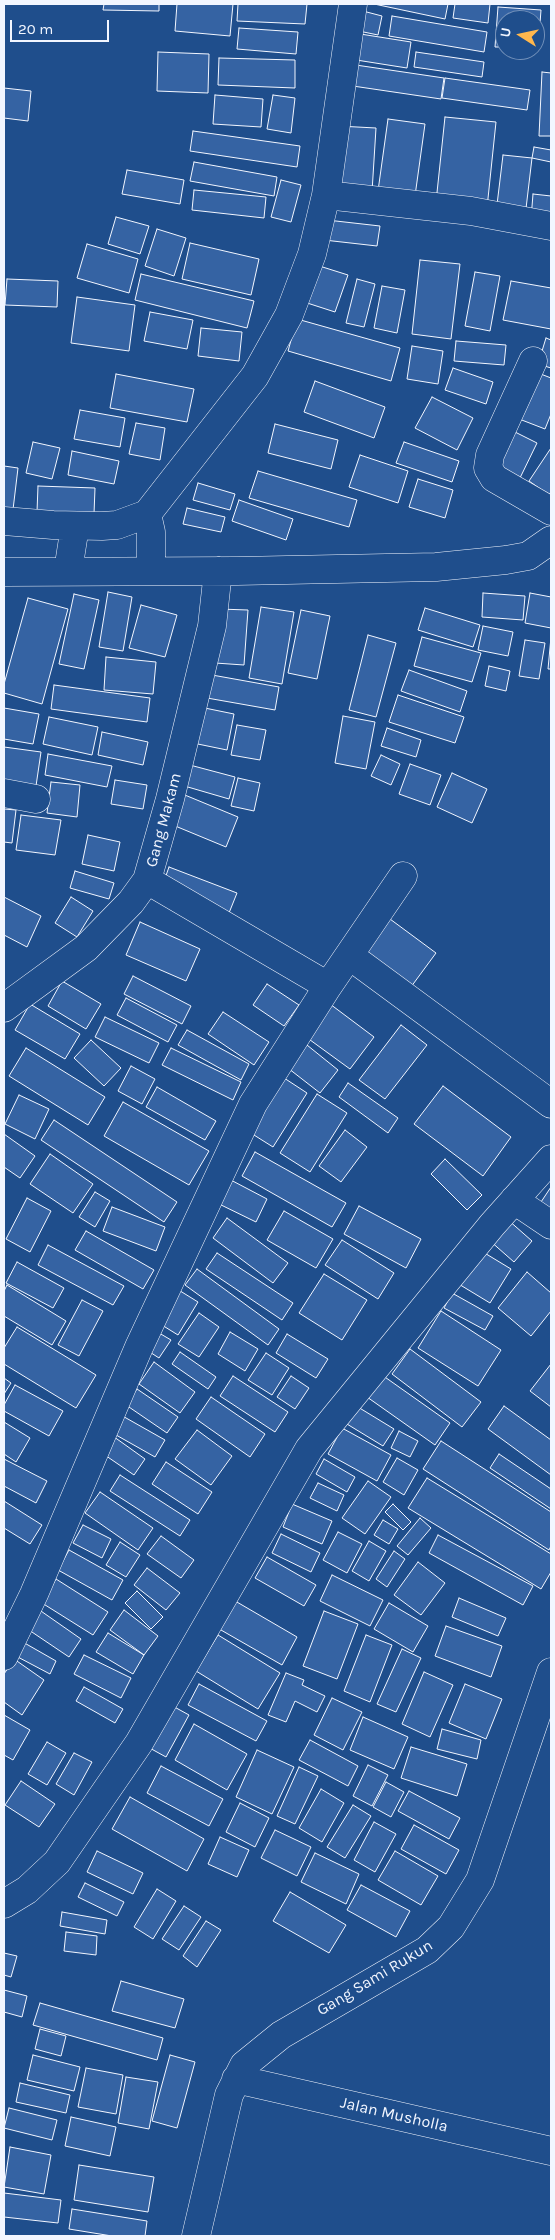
<!DOCTYPE html>
<html>
<head>
<meta charset="utf-8">
<style>
  body { margin:0 }
  #map { position:relative; width:555px; height:2240px; overflow:hidden; background:#1f4e8c; font-family:Karla,sans-serif }
  canvas { display:block }
  .frame { position:absolute; inset:0; border:5px solid #f2f6ff; pointer-events:none }
  .north { position:absolute; left:495px; top:10px; width:50px; height:50px; box-sizing:border-box; background:#1f4e8c; border:1px solid #7391ba; border-radius:50%; rotate:280deg; font-size:14px; font-weight:700; line-height:20px; text-align:center; color:#f2f6ff }
  .north::after { content:''; display:block; margin:auto; width:18px; height:22px; background:#ffb74d; clip-path:polygon(50% 0,100% 100%,50% 72%,0 100%) }
  .scale { position:absolute; left:10px; top:20px; width:99px; height:22px; box-sizing:border-box; border:2px solid #f2f6ff; border-top:0; padding-left:6px; font-size:15px; line-height:18px; white-space:nowrap; color:#f2f6ff; -webkit-text-stroke:4px #1f4e8c; paint-order:stroke }
</style>
</head>
<body>
<div id="map">
<canvas width="555" height="2240"></canvas>
<div class="frame"></div>
<div class="north">U</div>
<div class="scale">20 m</div>
</div>
<script>
const ctx = document.querySelector('canvas').getContext('2d');
ctx.lineJoin = 'round';
function paint(path, color) {
  ctx.fillStyle = color;
  ctx.fill(path, 'evenodd');
}
function shape(rows) {
  const path = new Path2D();
  for (const r of rows) {
    path.moveTo(r[0], r[1]);
    for (let i = 2; i < r.length; i += 2) path.lineTo(r[i], r[i + 1]);
  }
  return path;
}
function stroke(path, color, width, dash) {
  ctx.strokeStyle = color;
  ctx.lineWidth = width;
  ctx.lineCap = dash ? 'butt' : 'round';
  ctx.setLineDash(dash || []);
  ctx.stroke(path);
}
function drawText(font, color, halo, rows, align = 'center') {
  ctx.font = font + ' Karla,sans-serif';
  ctx.lineWidth = 4;
  ctx.setLineDash([]);
  ctx.textBaseline = 'middle';
  ctx.strokeStyle = halo;
  ctx.fillStyle = color;
  for (const [text, x, y, turn = 0] of rows) {
    ctx.save();
    ctx.translate(x, y);
    ctx.rotate((+turn || 0) * Math.PI / 180);
    ctx.textAlign = isNaN(turn) ? turn : align;
    if (halo) ctx.strokeText(text, 0, 0);
    ctx.fillText(text, 0, 0);
    ctx.restore();
  }
}
const building = shape([
  [104,4,159,4,159,11,103,10,104,4],
  [177,4,233,4,230,36,175,31,177,4],
  [238,4,307,4,305,24,237,21,238,4],
  [374,4,448,4,445,19,374,4],
  [455,4,490,4,488,23,453,18,455,4],
  [498,7,541,10,538,50,535,50,535,20,505,20,505,47,495,47,498,7],
  [359,10,382,16,378,35,354,30,359,10],
  [392,16,487,32,484,52,389,36,392,16],
  [239,28,298,32,296,54,237,49,239,28],
  [354,33,411,42,407,68,350,59,354,33],
  [158,52,209,54,208,93,157,91,158,52],
  [416,52,484,62,482,77,414,67,416,52],
  [219,58,295,60,295,88,218,85,219,58],
  [349,64,444,78,441,99,346,85,349,64],
  [542,72,551,73,551,136,539,136,542,72],
  [445,78,530,90,527,110,442,98,445,78],
  [4,88,31,91,28,121,4,118,4,88],
  [215,95,263,99,261,127,213,124,215,95],
  [273,95,295,98,291,133,267,129,273,95],
  [445,117,496,122,487,208,436,202,445,117],
  [388,119,425,124,415,196,378,191,388,119],
  [338,126,376,128,372,192,333,190,338,126],
  [193,131,300,146,297,167,190,151,193,131],
  [534,147,551,150,551,162,532,158,534,147],
  [503,155,532,158,525,217,496,213,503,155],
  [194,162,277,177,274,196,190,181,194,162],
  [127,170,184,180,180,204,122,194,127,170],
  [281,180,301,185,291,222,271,217,281,180],
  [194,190,266,197,264,218,192,210,194,190],
  [533,194,551,196,551,221,531,219,533,194],
  [116,217,149,226,140,254,108,244,116,217],
  [327,220,380,226,377,246,324,240,327,220],
  [157,229,186,238,174,276,145,266,157,229],
  [190,243,259,259,251,295,182,279,190,243],
  [87,244,138,259,129,293,77,278,87,244],
  [420,260,460,264,451,339,412,334,420,260],
  [313,264,348,275,335,312,301,301,313,264],
  [475,272,500,276,490,331,465,326,475,272],
  [141,274,254,301,247,328,135,300,141,274],
  [7,279,58,281,57,307,5,305,7,279],
  [357,279,375,284,364,327,346,323,357,279],
  [511,281,551,288,551,329,503,320,511,281],
  [382,286,405,290,397,333,374,328,382,286],
  [77,297,135,305,129,351,71,343,77,297],
  [150,312,193,320,187,349,144,341,150,312],
  [297,319,400,348,391,381,288,351,297,319],
  [201,328,242,332,239,361,198,356,201,328],
  [546,338,551,340,551,368,538,364,546,338],
  [456,341,506,345,504,365,454,361,456,341],
  [412,346,443,351,438,384,407,379,412,346],
  [453,368,493,382,486,404,445,390,453,368],
  [533,371,551,378,551,414,545,429,514,417,533,371],
  [116,374,194,389,187,422,110,408,116,374],
  [315,381,385,407,374,438,304,412,315,381],
  [432,397,473,418,457,450,415,428,432,397],
  [80,410,125,418,120,447,74,439,80,410],
  [136,423,165,428,160,460,129,454,136,423],
  [275,424,338,440,331,469,268,453,275,424],
  [509,429,537,443,519,480,491,466,509,429],
  [33,442,60,448,52,479,26,473,33,442],
  [404,442,459,461,452,482,396,463,404,442],
  [551,448,551,492,549,495,529,481,551,448],
  [72,451,119,461,114,484,68,475,72,451],
  [360,455,408,471,398,503,349,487,360,455],
  [4,466,18,468,12,518,4,517,4,466],
  [258,471,357,500,349,527,249,498,258,471],
  [418,479,453,490,445,518,409,507,418,479],
  [198,483,235,494,230,510,193,500,198,483],
  [38,486,95,488,94,514,37,512,38,486],
  [239,500,293,519,286,540,232,521,239,500],
  [187,508,225,517,221,532,183,524,187,508],
  [108,592,132,597,123,651,99,647,108,592],
  [483,593,525,596,523,620,482,617,483,593],
  [530,593,551,597,551,628,525,623,530,593],
  [74,594,99,600,84,669,59,664,74,594],
  [28,598,68,609,42,704,4,693,4,684,28,598],
  [141,605,177,615,165,657,129,648,141,605],
  [261,607,294,612,282,684,249,678,261,607],
  [425,608,480,625,473,647,418,630,425,608],
  [219,609,248,610,244,665,215,663,219,609],
  [301,610,330,616,317,679,288,673,301,610],
  [483,626,513,632,508,656,478,650,483,626],
  [368,635,396,643,376,717,349,710,368,635],
  [422,637,481,653,472,682,414,666,422,637],
  [551,637,551,669,548,669,551,637],
  [525,640,545,643,539,679,519,676,525,640],
  [106,657,156,662,153,694,104,690,106,657],
  [489,666,510,671,506,691,485,686,489,666],
  [409,670,467,691,460,712,401,691,409,670],
  [212,675,279,687,275,710,207,698,212,675],
  [54,685,150,698,147,722,51,709,54,685],
  [398,695,464,717,455,743,389,722,398,695],
  [195,706,234,714,227,750,188,742,195,706],
  [4,708,39,714,33,744,4,739,4,708],
  [343,716,375,722,366,769,335,763,343,716],
  [49,717,98,727,92,755,43,744,49,717],
  [237,725,266,730,260,760,231,755,237,725],
  [387,728,421,740,416,757,381,746,387,728],
  [102,732,148,742,143,765,98,755,102,732],
  [4,747,41,752,36,786,4,781,4,747],
  [48,754,112,766,107,787,45,775,48,754],
  [381,755,400,764,391,785,371,776,381,755],
  [186,764,235,777,229,799,181,785,186,764],
  [410,764,441,775,430,805,399,794,410,764],
  [452,773,487,789,472,823,437,807,452,773],
  [238,778,260,783,254,811,231,806,238,778],
  [115,780,147,785,143,809,111,804,115,780],
  [51,782,80,785,77,817,47,813,51,782],
  [180,793,238,817,226,847,168,823,180,793],
  [4,809,16,810,12,843,4,842,4,809],
  [21,815,61,820,55,855,16,850,21,815],
  [88,835,120,842,114,871,82,864,88,835],
  [169,867,237,893,229,913,162,887,169,867],
  [75,871,114,883,109,899,70,888,75,871],
  [4,897,41,916,27,947,4,935,4,897],
  [71,897,93,911,77,937,55,923,71,897],
  [390,919,436,953,408,991,362,957,390,919],
  [140,922,200,949,186,981,126,955,140,922],
  [133,976,191,1006,182,1024,124,994,133,976],
  [62,981,101,1004,86,1029,48,1006,62,981],
  [267,984,299,1005,284,1026,253,1005,267,984],
  [126,998,177,1025,168,1042,117,1015,126,998],
  [30,1004,80,1034,65,1059,15,1030,30,1004],
  [330,1004,374,1037,350,1069,306,1037,330,1004],
  [223,1012,269,1042,254,1065,208,1034,223,1012],
  [105,1017,159,1043,149,1063,95,1037,105,1017],
  [401,1025,427,1045,385,1099,359,1080,401,1025],
  [187,1030,249,1064,241,1080,178,1045,187,1030],
  [91,1040,121,1068,104,1086,74,1058,91,1040],
  [302,1041,338,1070,320,1093,284,1065,302,1041],
  [26,1048,105,1097,88,1125,9,1076,26,1048],
  [171,1048,241,1082,233,1100,162,1065,171,1048],
  [131,1066,155,1079,142,1104,118,1091,131,1066],
  [281,1076,307,1093,273,1147,246,1130,281,1076],
  [348,1083,398,1118,388,1133,339,1097,348,1083],
  [443,1086,511,1137,483,1176,414,1124,443,1086],
  [157,1087,216,1121,205,1140,146,1107,157,1087],
  [317,1094,347,1113,310,1172,280,1153,317,1094],
  [19,1095,49,1109,35,1139,5,1124,19,1095],
  [123,1102,209,1151,189,1185,104,1136,123,1102],
  [54,1120,177,1202,164,1222,41,1140,54,1120],
  [345,1130,367,1147,341,1182,319,1166,345,1130],
  [4,1134,35,1156,20,1178,4,1167,4,1134],
  [255,1152,346,1203,332,1227,242,1176,255,1152],
  [50,1154,93,1184,73,1213,30,1184,50,1154],
  [445,1159,482,1195,467,1210,431,1174,445,1159],
  [227,1178,267,1199,256,1222,215,1202,227,1178],
  [551,1187,551,1214,539,1205,551,1187],
  [95,1192,110,1201,95,1227,79,1217,95,1192],
  [27,1198,51,1211,30,1252,6,1239,27,1198],
  [359,1206,421,1239,406,1268,344,1234,359,1206],
  [112,1207,165,1227,156,1251,103,1231,112,1207],
  [284,1211,333,1239,316,1268,267,1240,284,1211],
  [227,1218,288,1263,273,1283,213,1238,227,1218],
  [507,1219,532,1241,514,1262,489,1240,507,1219],
  [86,1231,154,1270,143,1289,75,1250,86,1231],
  [342,1240,394,1273,378,1299,325,1265,342,1240],
  [48,1245,124,1286,113,1305,38,1265,48,1245],
  [478,1249,511,1269,490,1303,457,1283,478,1249],
  [217,1253,293,1303,282,1320,206,1269,217,1253],
  [17,1262,64,1288,53,1308,6,1283,17,1262],
  [197,1269,279,1329,268,1345,185,1285,197,1269],
  [527,1272,551,1293,551,1311,531,1336,498,1308,527,1272],
  [324,1274,367,1300,342,1340,299,1313,324,1274],
  [7,1285,66,1321,52,1345,4,1316,4,1291,7,1285],
  [177,1289,198,1302,178,1335,157,1322,177,1289],
  [452,1293,493,1316,485,1330,444,1308,452,1293],
  [82,1300,103,1311,79,1356,58,1345,82,1300],
  [441,1311,501,1350,478,1386,418,1348,441,1311],
  [199,1313,219,1327,199,1357,178,1344,199,1313],
  [17,1327,96,1375,76,1408,4,1364,4,1348,17,1327],
  [154,1330,171,1340,159,1358,142,1347,154,1330],
  [230,1332,258,1349,245,1371,218,1354,230,1332],
  [287,1334,328,1359,316,1378,276,1353,287,1334],
  [410,1349,481,1402,462,1427,392,1374,410,1349],
  [180,1352,216,1377,208,1389,172,1364,180,1352],
  [266,1353,289,1368,272,1395,248,1380,266,1353],
  [154,1362,195,1392,180,1413,139,1384,154,1362],
  [551,1364,551,1407,530,1391,551,1364],
  [382,1375,450,1423,435,1445,367,1397,382,1375],
  [233,1376,288,1412,275,1432,220,1396,233,1376],
  [291,1376,309,1388,295,1409,277,1397,291,1376],
  [4,1378,11,1383,4,1394,4,1378],
  [15,1385,63,1411,49,1436,4,1411,4,1405,15,1385],
  [137,1389,178,1417,167,1433,126,1405,137,1389],
  [211,1397,265,1434,250,1457,196,1419,211,1397],
  [353,1404,394,1429,383,1446,342,1421,353,1404],
  [504,1406,551,1440,551,1475,488,1429,504,1406],
  [119,1414,165,1440,155,1457,109,1431,119,1414],
  [4,1422,30,1438,16,1462,4,1454,4,1422],
  [342,1428,391,1455,377,1481,328,1454,342,1428],
  [197,1430,232,1456,211,1485,175,1459,197,1430],
  [399,1431,418,1441,410,1457,391,1448,399,1431],
  [110,1434,145,1459,134,1475,99,1451,110,1434],
  [441,1441,551,1512,551,1546,549,1550,423,1469,441,1441],
  [499,1454,551,1489,551,1509,490,1468,499,1454],
  [397,1458,418,1470,404,1495,383,1482,397,1458],
  [4,1459,47,1481,36,1503,4,1486,4,1459],
  [324,1459,355,1477,347,1492,316,1474,324,1459],
  [166,1462,212,1492,198,1514,152,1484,166,1462],
  [120,1475,190,1520,180,1536,110,1491,120,1475],
  [427,1478,551,1554,551,1572,541,1589,408,1508,427,1478],
  [368,1481,391,1497,365,1534,342,1518,368,1481],
  [318,1483,344,1495,337,1511,310,1498,318,1483],
  [100,1492,153,1528,138,1550,85,1513,100,1492],
  [4,1501,42,1525,30,1544,4,1528,4,1501],
  [292,1504,332,1521,322,1544,283,1527,292,1504],
  [393,1504,411,1522,403,1530,385,1512,393,1504],
  [420,1518,431,1528,408,1555,397,1546,420,1518],
  [383,1520,398,1529,389,1544,374,1535,383,1520],
  [83,1525,111,1539,102,1558,73,1543,83,1525],
  [338,1532,362,1544,347,1573,323,1560,338,1532],
  [281,1534,320,1553,311,1572,272,1553,281,1534],
  [438,1535,533,1586,523,1605,429,1553,438,1535],
  [161,1536,194,1560,181,1578,147,1554,161,1536],
  [369,1541,386,1551,369,1581,352,1571,369,1541],
  [120,1542,140,1555,126,1577,106,1565,120,1542],
  [69,1550,123,1580,112,1600,58,1570,69,1550],
  [394,1551,405,1559,387,1587,376,1579,394,1551],
  [267,1557,316,1585,304,1606,255,1578,267,1557],
  [418,1562,445,1583,421,1615,394,1595,418,1562],
  [147,1568,180,1593,166,1610,134,1585,147,1568],
  [332,1575,383,1600,370,1626,320,1601,332,1575],
  [56,1579,108,1612,93,1635,42,1603,56,1579],
  [137,1591,163,1617,151,1629,125,1603,137,1591],
  [230,1598,297,1637,282,1665,214,1626,230,1598],
  [459,1598,506,1618,498,1636,452,1617,459,1598],
  [389,1603,428,1626,413,1652,374,1629,389,1603],
  [38,1609,81,1639,69,1657,26,1628,38,1609],
  [124,1610,158,1636,144,1655,110,1630,124,1610],
  [324,1611,358,1624,337,1679,303,1666,324,1611],
  [446,1626,502,1646,491,1677,435,1656,446,1626],
  [108,1633,144,1655,133,1674,96,1652,108,1633],
  [218,1635,280,1673,258,1709,196,1671,218,1635],
  [366,1635,392,1645,370,1702,344,1691,366,1635],
  [21,1641,56,1661,50,1674,14,1655,21,1641],
  [402,1649,421,1658,396,1712,377,1704,402,1649],
  [84,1655,131,1678,121,1698,74,1674,84,1655],
  [14,1659,44,1680,22,1715,4,1702,4,1674,14,1659],
  [424,1672,453,1685,430,1737,402,1724,424,1672],
  [286,1673,304,1680,302,1685,325,1696,317,1712,295,1701,286,1722,268,1715,286,1673],
  [199,1684,267,1721,256,1741,188,1705,199,1684],
  [465,1684,502,1699,486,1739,449,1723,465,1684],
  [84,1687,123,1709,115,1723,76,1701,84,1687],
  [332,1698,362,1712,343,1750,314,1735,332,1698],
  [169,1704,189,1715,166,1757,146,1746,169,1704],
  [4,1715,30,1730,13,1760,4,1755,4,1715],
  [363,1717,408,1737,394,1769,350,1750,363,1717],
  [194,1724,247,1754,227,1790,175,1760,194,1724],
  [442,1729,481,1740,477,1759,437,1749,442,1729],
  [310,1740,358,1766,348,1786,299,1760,310,1740],
  [47,1742,66,1753,47,1785,28,1774,47,1742],
  [411,1747,467,1764,457,1796,401,1778,411,1747],
  [257,1750,294,1767,272,1814,236,1797,257,1750],
  [74,1753,92,1762,74,1795,56,1784,74,1753],
  [368,1765,388,1775,372,1806,353,1796,368,1765],
  [161,1766,223,1799,209,1826,147,1793,161,1766],
  [299,1767,318,1776,295,1824,277,1816,299,1767],
  [21,1781,55,1804,39,1827,5,1805,21,1781],
  [386,1782,404,1792,391,1817,373,1807,386,1782],
  [321,1789,344,1803,322,1842,299,1828,321,1789],
  [409,1791,460,1818,449,1839,398,1811,409,1791],
  [130,1797,204,1839,187,1871,112,1829,130,1797],
  [240,1803,269,1818,255,1847,226,1832,240,1803],
  [353,1805,371,1816,345,1858,327,1847,353,1805],
  [374,1822,396,1834,375,1872,354,1860,374,1822],
  [414,1825,459,1850,446,1874,401,1849,414,1825],
  [275,1830,311,1847,297,1876,261,1858,275,1830],
  [220,1837,249,1850,237,1877,208,1864,220,1837],
  [97,1851,143,1873,133,1894,87,1872,97,1851],
  [395,1851,438,1876,421,1905,378,1880,395,1851],
  [315,1853,359,1874,346,1904,301,1882,315,1853],
  [85,1883,124,1902,117,1916,78,1897,85,1883],
  [361,1885,410,1911,396,1937,347,1910,361,1885],
  [157,1889,176,1901,153,1939,134,1927,157,1889],
  [290,1892,346,1925,329,1953,273,1921,290,1892],
  [184,1906,201,1917,179,1950,162,1939,184,1906],
  [62,1912,107,1920,105,1934,60,1926,62,1912],
  [206,1921,221,1930,197,1967,183,1956,206,1921],
  [66,1932,97,1936,96,1955,64,1951,66,1932],
  [4,1953,17,1956,11,1977,4,1975,4,1953],
  [121,1981,184,1999,175,2028,112,2011,121,1981],
  [4,1990,27,1996,22,2017,4,2012,4,1990],
  [40,2003,163,2038,157,2060,33,2025,40,2003],
  [40,2029,66,2036,61,2056,35,2049,40,2029],
  [33,2055,80,2067,74,2091,27,2080,33,2055],
  [170,2055,195,2062,177,2128,152,2121,170,2055],
  [86,2068,123,2075,116,2114,78,2107,86,2068],
  [126,2077,158,2082,149,2129,118,2123,126,2077],
  [20,2083,70,2095,66,2113,16,2102,20,2083],
  [9,2108,57,2120,52,2140,4,2128,9,2108],
  [71,2117,116,2127,110,2156,65,2146,71,2117],
  [10,2147,51,2155,44,2194,4,2187,10,2147],
  [79,2165,154,2177,148,2212,74,2200,79,2165],
  [4,2193,61,2200,58,2223,4,2217,4,2193],
  [72,2209,147,2221,145,2236,112,2236,69,2229,72,2209]
]);
const minor = shape([
  [326,195,471,211,551,226],
  [533,361,490,455,488,468,494,478,551,511],
  [147,514,151,532,151,571],
  [4,521,53,525,102,526,117,525,147,514,255,376,289,315,312,254,326,195,353,4],
  [68,571,75,526],
  [4,572,237,571,436,567,506,560,528,556,551,540],
  [4,793,36,799],
  [147,880,328,986],
  [350,956,551,1104],
  [4,1008,86,948,131,902,147,880,170,799,212,626,218,571],
  [514,1200,551,1225],
  [4,1656,34,1594,139,1347,253,1104,328,986,403,876],
  [4,1904,27,1890,57,1862,139,1743,309,1449,492,1225,551,1159],
  [236,2079,551,2151],
  [196,2236,229,2095,244,2065,281,2035,427,1950,451,1927,480,1880,551,1672]
]);
const streetNames = [
  ["Gang Makam",164,820,-75],
  ["Gang Sami Rukun",375,1978,-31],
  ["Jalan Musholla",394,2115,13]
];
paint(building, '#3563a3');
stroke(building, '#f2f6ff', 1);
stroke(minor, '#f2f6ff', 29);
stroke(minor, '#1f4e8c', 28);
drawText('16px', '#f2f6ff', '#1f4e8c', streetNames);
</script>
</body>
</html>
